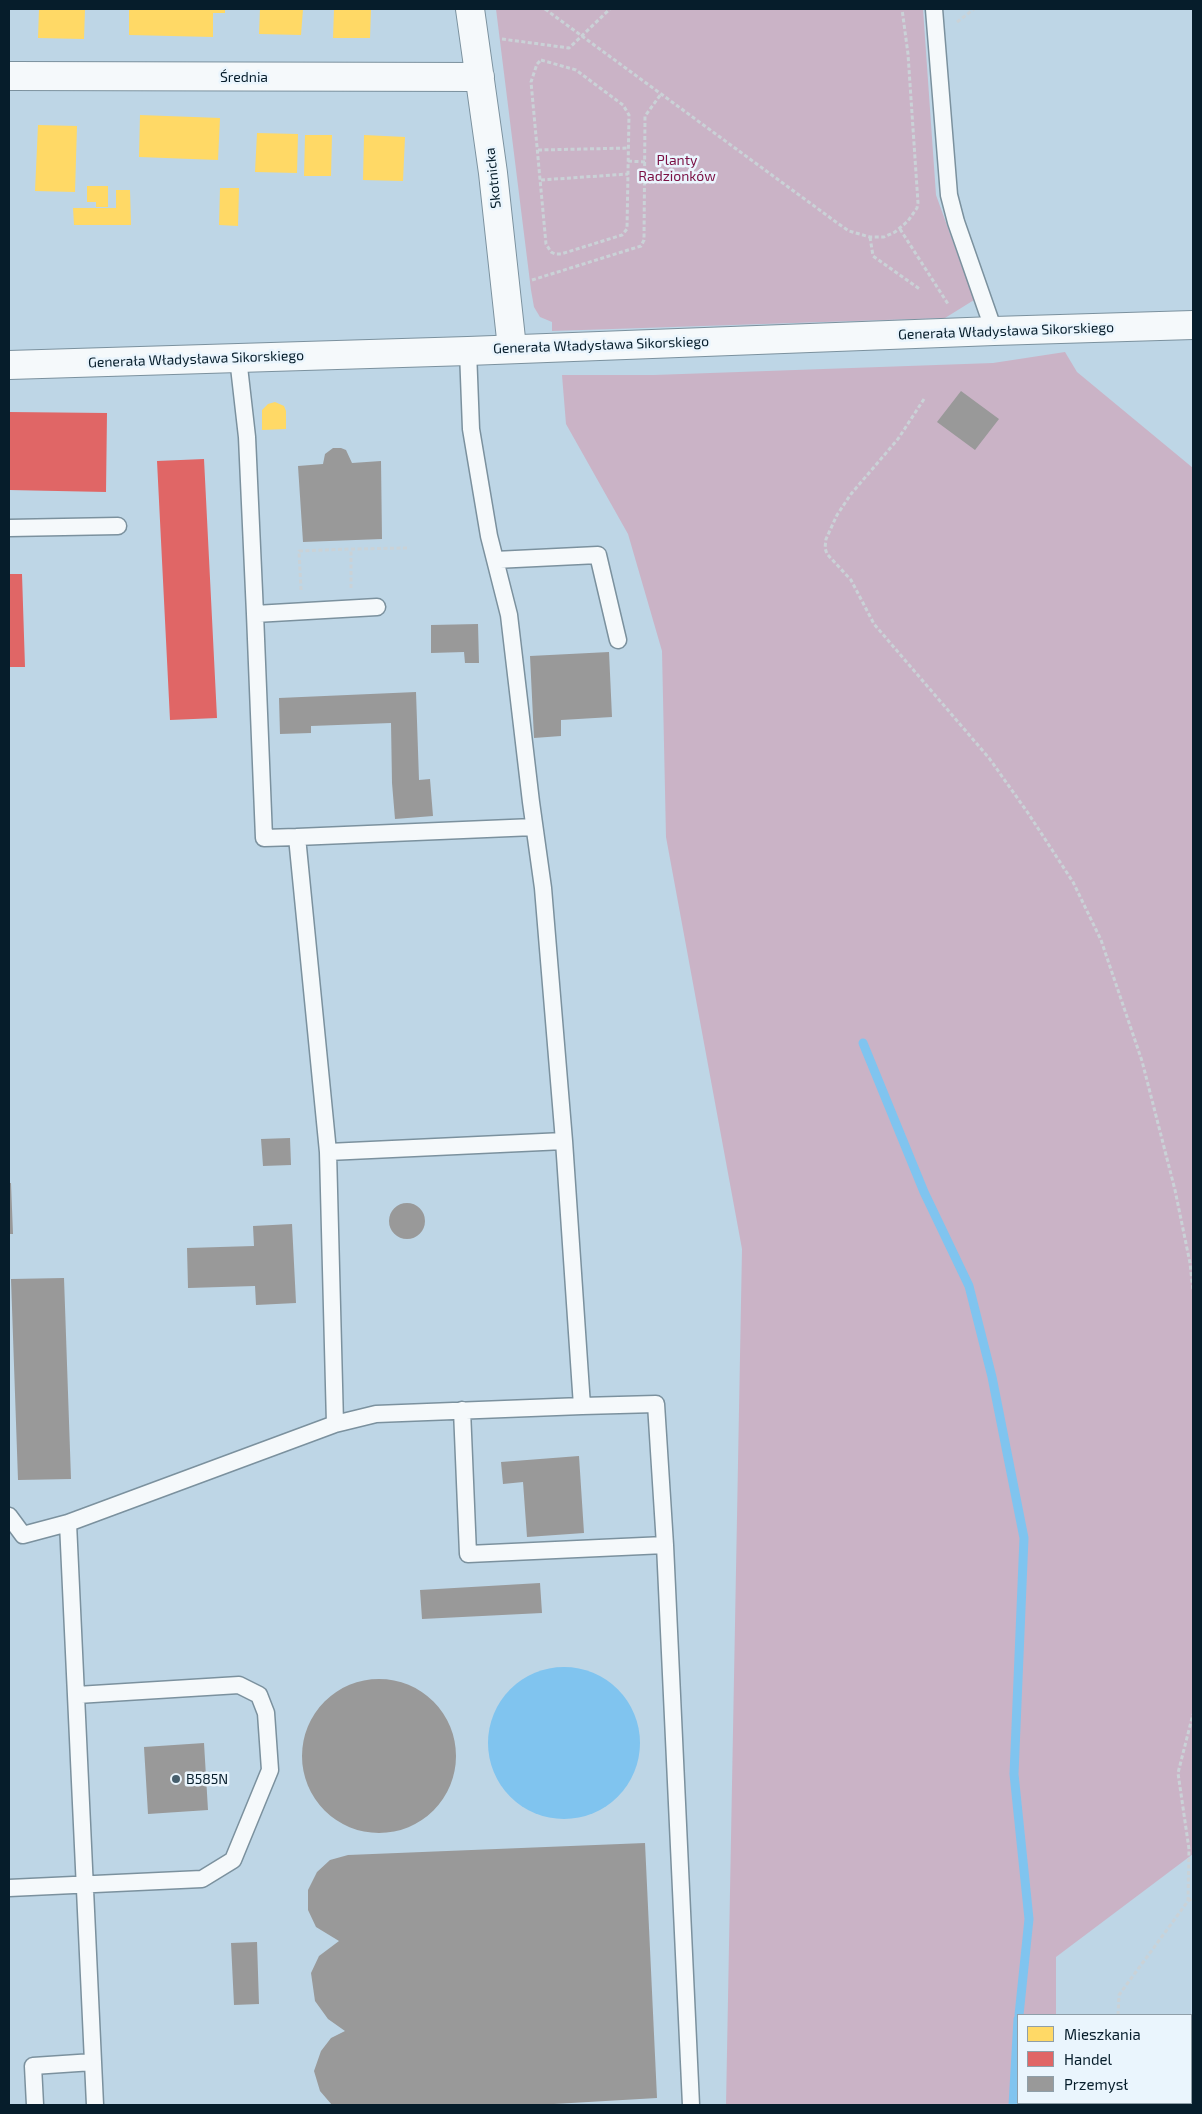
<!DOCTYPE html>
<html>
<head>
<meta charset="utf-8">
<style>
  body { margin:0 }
  #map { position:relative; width:1202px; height:2114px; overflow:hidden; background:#bed6e6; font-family:"Exo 2",sans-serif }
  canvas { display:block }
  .frame { position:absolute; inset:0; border:10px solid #061d2b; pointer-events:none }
  .legend { position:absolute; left:1017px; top:2014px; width:175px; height:90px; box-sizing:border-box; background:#eaf5fd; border:1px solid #8f9fa9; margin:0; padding:6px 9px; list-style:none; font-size:15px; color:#061d2b }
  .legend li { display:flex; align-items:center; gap:10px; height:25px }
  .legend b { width:25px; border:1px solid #8f9fa9 }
</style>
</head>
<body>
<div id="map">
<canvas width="1202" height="2114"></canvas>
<div class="frame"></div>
<ul class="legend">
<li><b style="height:14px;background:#ffd966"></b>Mieszkania</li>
<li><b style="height:14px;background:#e06666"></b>Handel</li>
<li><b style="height:14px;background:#999"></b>Przemysł</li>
</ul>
</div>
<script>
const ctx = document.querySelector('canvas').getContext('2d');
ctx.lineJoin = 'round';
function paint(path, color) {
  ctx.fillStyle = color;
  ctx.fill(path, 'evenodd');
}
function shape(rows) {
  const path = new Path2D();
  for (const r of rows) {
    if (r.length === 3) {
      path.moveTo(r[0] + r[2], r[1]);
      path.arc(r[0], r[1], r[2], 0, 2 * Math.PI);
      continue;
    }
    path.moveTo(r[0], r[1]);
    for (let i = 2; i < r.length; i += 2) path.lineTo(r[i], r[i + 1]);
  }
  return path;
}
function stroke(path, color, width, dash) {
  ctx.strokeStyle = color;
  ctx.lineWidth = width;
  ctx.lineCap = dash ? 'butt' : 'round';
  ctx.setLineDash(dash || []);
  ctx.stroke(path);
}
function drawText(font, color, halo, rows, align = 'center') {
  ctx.font = font + ' "Exo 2",sans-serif';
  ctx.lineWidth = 5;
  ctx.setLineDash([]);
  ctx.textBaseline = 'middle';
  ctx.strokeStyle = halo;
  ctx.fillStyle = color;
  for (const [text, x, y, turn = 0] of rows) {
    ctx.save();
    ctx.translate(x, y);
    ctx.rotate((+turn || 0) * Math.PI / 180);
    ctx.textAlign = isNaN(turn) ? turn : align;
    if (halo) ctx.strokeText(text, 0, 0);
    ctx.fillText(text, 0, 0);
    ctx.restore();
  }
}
const green = shape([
  [496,9,923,9,936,195,974,300,945,318,552,331,552,322,540,317,534,307,531,290],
  [1065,352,1077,372,1193,468,1193,1854,1056,1957,1056,2015,1018,2015,1018,2103,1057,2103,1057,2105,726,2105,742,1249,666,837,662,651,628,534,566,424,562,375,654,375,993,363]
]);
const water = shape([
  [564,1743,76]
]);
const homes = shape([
  [39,9,85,9,84,39,38,38],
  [129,9,225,9,225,13,213,13,213,37,129,35],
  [260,9,303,9,301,35,259,34],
  [334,9,371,9,370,38,333,38],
  [140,115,220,118,218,160,139,157],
  [38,125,77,126,75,192,35,191],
  [257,133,298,134,297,173,255,172],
  [305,135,332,135,331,176,304,176],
  [364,135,405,137,403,181,363,180],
  [87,186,108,186,108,207,96,207,96,202,87,202],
  [220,188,239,188,238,226,219,225],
  [116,190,130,190,131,225,74,225,73,208,116,208],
  [275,402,284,406,286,411,286,429,262,430,262,410,268,404]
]);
const shops = shape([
  [9,412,107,413,106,492,9,490],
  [204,459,217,718,170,720,157,461],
  [9,574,22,574,25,667,9,667]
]);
const industry = shape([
  [961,391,999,419,975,450,937,422],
  [333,448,341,448,346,450,352,463,381,461,382,539,303,542,298,466,323,464,325,454],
  [478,624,479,663,465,663,464,652,431,653,431,625],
  [609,652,612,717,561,720,561,736,534,738,530,656],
  [416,692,419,780,430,779,433,816,395,819,392,783,391,723,311,726,311,733,280,734,279,698],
  [290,1138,291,1165,263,1166,261,1139],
  [9,1183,11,1183,13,1234,9,1234],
  [407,1221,18],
  [292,1224,296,1303,256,1305,255,1286,188,1288,187,1248,254,1246,253,1226],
  [64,1278,71,1479,18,1480,11,1279],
  [579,1456,584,1533,527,1537,523,1482,503,1484,501,1462],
  [540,1583,542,1613,422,1619,420,1590],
  [379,1756,77],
  [204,1743,208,1810,148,1814,144,1747],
  [645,1843,657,2098,537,2105,332,2105,320,2091,314,2071,321,2051,331,2038,345,2031,328,2019,315,2001,311,1973,319,1956,339,1941,316,1927,308,1910,308,1890,317,1872,330,1860,348,1855],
  [257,1942,259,2004,234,2005,231,1943],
  [1102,2103,1148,2103,1148,2105,1102,2105]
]);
const stream = shape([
  [863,1043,924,1192,969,1286,992,1377,1024,1538,1014,1774,1029,1919,1019,2015],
  [1013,2105,1018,2019]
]);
const path = shape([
  [545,9,836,222,849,231,870,237,884,237,895,232,908,221,917,208,918,203,908,54,902,9],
  [957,22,974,9],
  [502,39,569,48,610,9],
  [541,60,576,70,623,105,629,115,627,229,622,235,561,254,555,254,551,252,546,244,531,82,537,64,541,60],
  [538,150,629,148],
  [628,161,645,162],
  [541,180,628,174],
  [900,229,948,304],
  [870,237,873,256,921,290],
  [532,280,641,246,644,240,645,116,661,94],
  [924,399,898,439,851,494,837,515,826,539,825,548,827,554,851,580,874,624,989,758,1028,813,1073,882,1101,940,1142,1061,1175,1190,1190,1263,1193,1291],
  [351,588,351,549,407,548],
  [301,590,299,551,351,549],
  [1188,1901,1189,1849,1178,1773,1193,1714],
  [1118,2015,1119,1995,1188,1901,1193,1898]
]);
const lane = shape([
  [934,9,949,195,956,222,994,331],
  [238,358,247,437,255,614],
  [9,528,118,526],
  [495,560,598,555,618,640],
  [297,837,264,838,255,614,377,607],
  [328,1152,564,1141],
  [462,1410,468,1554,665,1545,656,1404,582,1406],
  [335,1424,328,1152,297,837,534,827],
  [9,1516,23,1535,68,1523,335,1424,376,1414,582,1406,564,1141,543,888,531,802,509,615,489,536,471,429,468,351],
  [68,1523,95,2105],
  [665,1545,691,2105],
  [9,1888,202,1879,233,1860,270,1770,266,1713,259,1695,239,1685,77,1695],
  [35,2105,33,2066,93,2062]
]);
const street = shape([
  [470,9,493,173,512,348],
  [9,76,480,77]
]);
const secondary = shape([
  [9,365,468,351,994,331,1193,325]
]);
const markers = [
  [176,1779,5,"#465e6c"]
];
const streetNames = [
  ["Średnia",244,77],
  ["Skotnicka",493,178,-96],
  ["Generała Władysława Sikorskiego",1006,331,-2],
  ["Generała Władysława Sikorskiego",601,345,-2],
  ["Generała Władysława Sikorskiego",196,359,-2]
];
const parkNames = [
  ["Planty",677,160],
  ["Radzionków",677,176]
];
const poiNames = [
  ["B585N",186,1779]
];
paint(green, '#cab3c6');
paint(water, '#80c4ef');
paint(homes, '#ffd966');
paint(shops, '#e06666');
paint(industry, '#999');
stroke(stream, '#80c4ef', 9);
stroke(lane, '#7b919e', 19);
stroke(street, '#7b919e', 30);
stroke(secondary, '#7b919e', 30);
stroke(path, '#cad2d7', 3, [4, 2.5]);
stroke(lane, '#f5f9fb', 16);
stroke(street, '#f5f9fb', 28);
stroke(secondary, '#f5f9fb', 28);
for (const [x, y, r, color] of markers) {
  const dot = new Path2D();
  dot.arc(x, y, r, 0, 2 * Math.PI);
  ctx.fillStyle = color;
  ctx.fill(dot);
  stroke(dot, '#eaf5fd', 2);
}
drawText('14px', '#061d2b', '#eaf5fd', streetNames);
drawText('14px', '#7b1044', '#eaf5fd', parkNames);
drawText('14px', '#061d2b', '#eaf5fd', poiNames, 'left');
</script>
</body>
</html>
